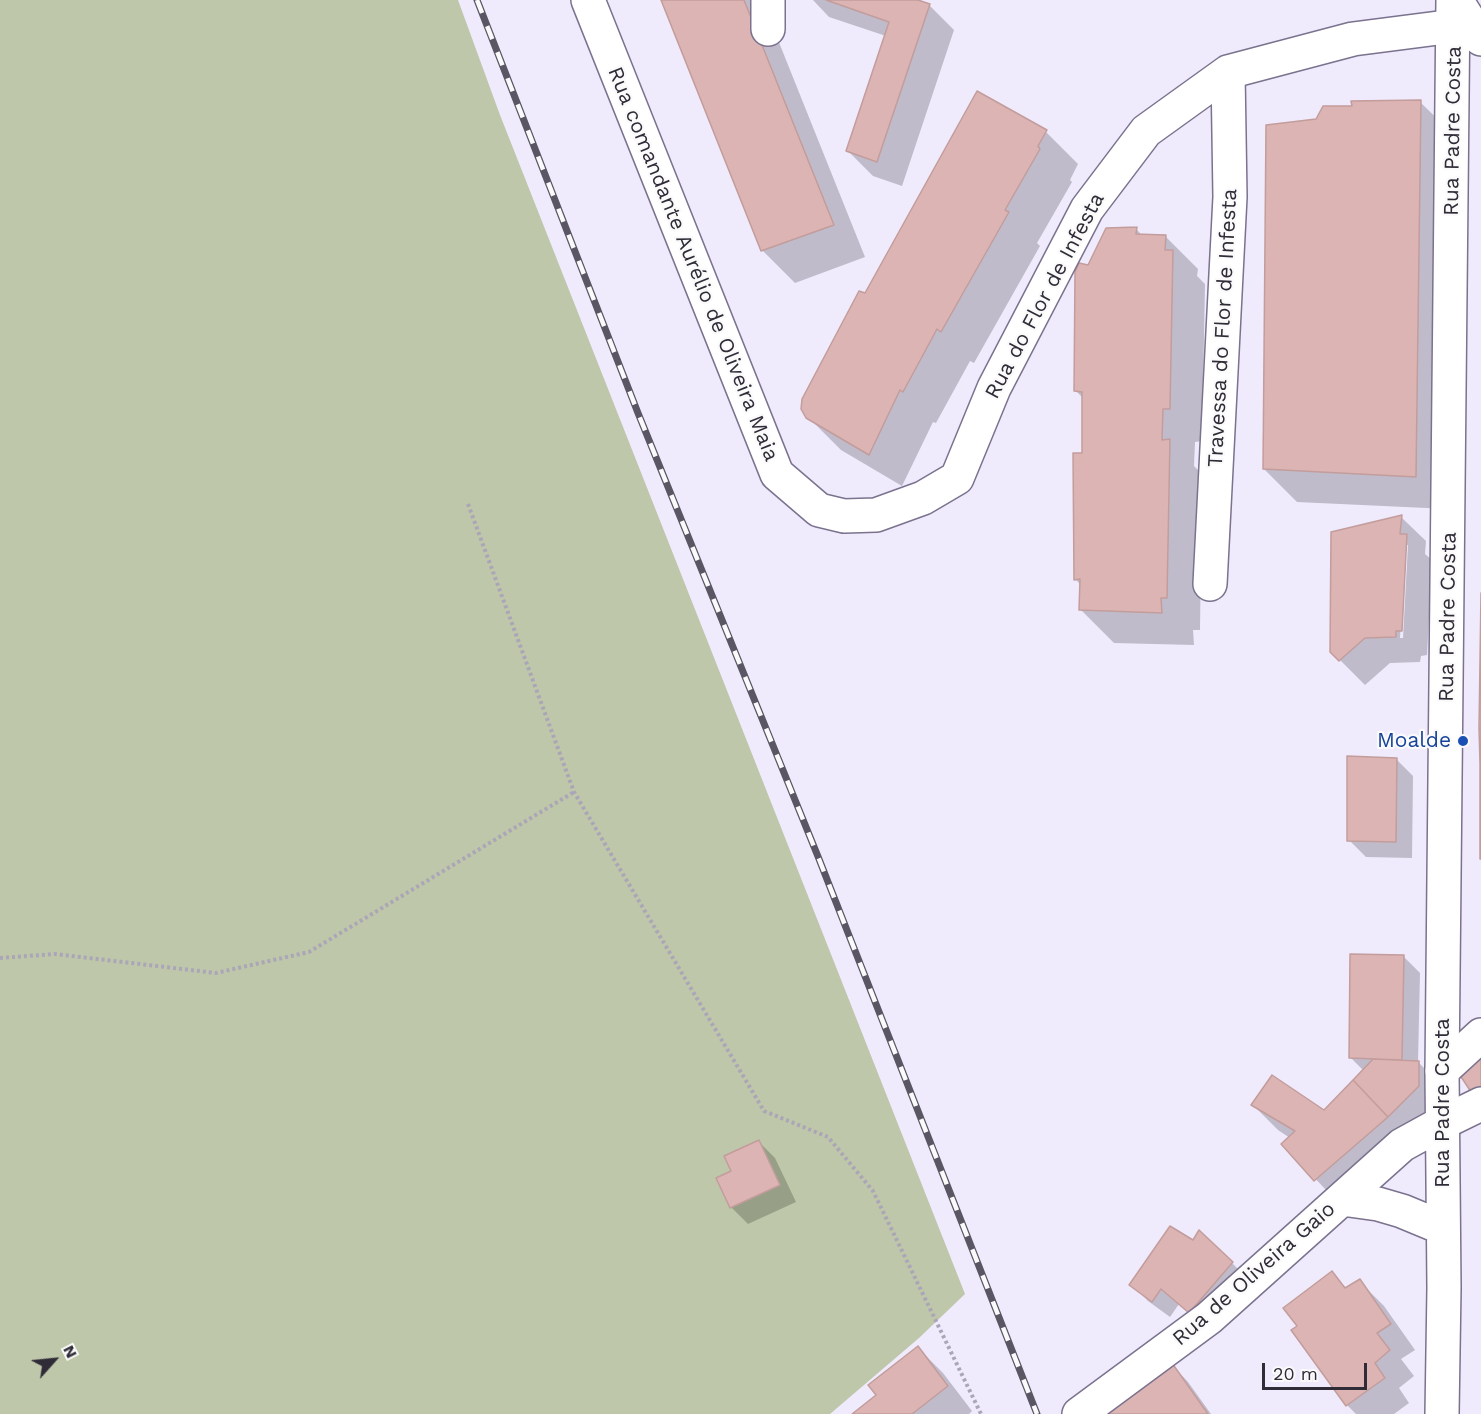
<!DOCTYPE html>
<html>
<head>
<meta charset="utf-8">
<style>
  body { margin:0 }
  #map { position:relative; width:1481px; height:1414px; overflow:hidden; background:#f0eafd; font-family:"Work Sans",sans-serif }
  canvas { display:block }
  .north { position:absolute; left:24px; top:1330px; width:60px; height:60px; -webkit-text-stroke:4px #fafafa; paint-order:stroke; rotate:63deg; font-size:16px; font-weight:700; line-height:24px; text-align:center; color:#2f2b37 }
  .north::after { content:''; display:block; margin:auto; width:21px; height:27px; background:#2f2b37; clip-path:polygon(50% 0,100% 100%,50% 72%,0 100%) }
  .scale { position:absolute; left:1262px; top:1363px; width:105px; height:27px; box-sizing:border-box; border:3px solid #2f2b37; border-top:0; padding-left:8px; font-size:18px; line-height:21px; white-space:nowrap; color:#2f2b37; -webkit-text-stroke:4px #fafafa; paint-order:stroke }
</style>
</head>
<body>
<div id="map">
<canvas width="1481" height="1414"></canvas>
<div class="north">N</div>
<div class="scale">20 m</div>
</div>
<script>
const ctx = document.querySelector('canvas').getContext('2d');
ctx.lineJoin = 'round';
function paint(path, color) {
  ctx.fillStyle = color;
  ctx.fill(path, 'evenodd');
}
function shape(rows) {
  const path = new Path2D();
  for (const r of rows) {
    path.moveTo(r[0], r[1]);
    for (let i = 2; i < r.length; i += 2) path.lineTo(r[i], r[i + 1]);
  }
  return path;
}
function stroke(path, color, width, dash) {
  ctx.strokeStyle = color;
  ctx.lineWidth = width;
  ctx.lineCap = dash ? 'butt' : 'round';
  ctx.setLineDash(dash || []);
  ctx.stroke(path);
}
function drawText(font, color, halo, rows, align = 'center') {
  ctx.font = font + ' "Work Sans",sans-serif';
  ctx.lineWidth = 4.5;
  ctx.setLineDash([]);
  ctx.textBaseline = 'middle';
  ctx.strokeStyle = halo;
  ctx.fillStyle = color;
  for (const [text, x, y, turn = 0] of rows) {
    ctx.save();
    ctx.translate(x, y);
    ctx.rotate((+turn || 0) * Math.PI / 180);
    ctx.textAlign = isNaN(turn) ? turn : align;
    if (halo) ctx.strokeText(text, 0, 0);
    ctx.fillText(text, 0, 0);
    ctx.restore();
  }
}
const green = shape([
  [0,0,458,0,500,115,965,1294,919,1338,830,1414,0,1414]
]);
const shadow = shape([
  [663,0,762,0,865,257,795,283,762,250],
  [813,0,914,0,929,5,954,30,902,186,873,176,848,151,886,36,829,17],
  [1420,102,1453,134,1448,509,1297,502,1264,469,1317,121,1353,108],
  [1046,132,1078,164,1070,180,1072,182,1037,243,1040,246,974,363,970,361,936,423,933,422,902,486,841,450,808,417,865,295],
  [1136,229,1143,236,1165,236,1198,269,1197,276,1205,284,1202,441,1195,442,1194,466,1202,474,1200,630,1193,630,1194,645,1114,643,1081,610,1081,585,1075,579,1083,454,1083,398,1076,391,1089,267],
  [1401,517,1426,541,1425,554,1432,560,1427,655,1421,656,1420,662,1390,663,1365,685,1332,652],
  [1405,545,1408,545,1403,638,1400,638],
  [1396,759,1413,776,1412,858,1366,857,1349,840],
  [1403,956,1420,973,1418,1062,1435,1079,1435,1103,1404,1134,1340,1205,1283,1144,1290,1138,1278,1130,1253,1105,1324,1112,1364,1071,1350,1057],
  [758,1141,775,1158,796,1202,748,1224,731,1207,733,1172],
  [1232,1263,1249,1280,1207,1328,1179,1304,1170,1317,1148,1301,1131,1284],
  [1332,1273,1347,1289,1359,1281,1384,1306,1415,1350,1401,1359,1414,1376,1399,1388,1409,1403,1394,1414,1356,1414,1347,1405],
  [918,1348,943,1373,972,1411,969,1414,854,1414,878,1395],
  [1172,1365,1188,1382,1211,1414,1111,1414]
]);
const building = shape([
  [661,0,744,0,834,225,761,251,661,0],
  [826,0,918,0,930,4,877,162,846,151,889,22,826,0],
  [977,91,1047,130,1038,146,1040,149,1005,210,1009,212,941,332,937,329,903,392,900,390,869,455,806,418,801,409,802,399,859,291,865,293,977,91],
  [1421,100,1416,477,1263,469,1266,125,1316,119,1323,106,1352,106,1351,101,1421,100],
  [1137,227,1136,234,1166,235,1165,250,1173,250,1170,409,1163,409,1162,440,1170,439,1167,598,1161,598,1162,613,1079,610,1080,579,1074,580,1073,453,1082,453,1082,392,1074,391,1075,272,1079,263,1088,265,1106,228,1137,227],
  [1402,515,1400,534,1407,534,1402,631,1396,631,1396,637,1365,638,1339,661,1330,652,1331,532,1402,515],
  [1481,593,1481,729,1479,728,1481,593],
  [1479,728,1481,729,1481,764,1480,764,1479,728],
  [1347,756,1397,758,1396,842,1347,841,1347,756],
  [1480,764,1481,764,1481,859,1480,859,1480,764],
  [1350,954,1404,955,1402,1060,1349,1058,1350,954],
  [1481,1040,1481,1090,1473,1095,1450,1060,1481,1040],
  [1373,1059,1419,1061,1419,1086,1388,1117,1353,1080,1373,1059],
  [1272,1075,1324,1110,1353,1080,1388,1117,1314,1181,1281,1144,1295,1131,1251,1105,1272,1075],
  [759,1140,780,1185,730,1208,716,1178,731,1171,724,1156,759,1140],
  [1170,1226,1193,1240,1199,1230,1233,1262,1189,1313,1161,1289,1152,1302,1129,1285,1170,1226],
  [1332,1271,1345,1288,1360,1279,1391,1324,1377,1333,1390,1350,1375,1363,1385,1378,1346,1406,1291,1330,1297,1326,1283,1308,1332,1271],
  [918,1346,948,1386,912,1414,852,1414,876,1395,868,1385,918,1346],
  [1172,1363,1208,1414,1109,1414,1107,1411,1172,1363]
]);
const path = shape([
  [468,504,574,792,764,1111,828,1137,873,1191,981,1414],
  [0,958,55,954,216,973,309,952,574,792]
]);
const minor = shape([
  [588,0,777,474,819,510,844,516,876,515,923,498,957,478,994,388,1087,209,1146,131,1228,72,1353,39,1454,26],
  [768,0,768,29],
  [1456,0,1481,39],
  [1210,584,1230,197,1228,72],
  [1442,1071,1481,1035],
  [1442,1123,1481,1104]
]);
const tertiary = shape([
  [1342,1199,1378,1204,1402,1211,1443,1228],
  [1079,1414,1209,1318,1402,1145,1442,1123],
  [1442,1414,1444,1288,1442,1071,1453,0]
]);
const rail = shape([
  [477,0,638,413,819,859,1037,1414]
]);
const markers = [
  [1463,741,6,"#1a4fb4"]
];
const streetNames = [
  ["Rua Padre Costa",1453,131,-89],
  ["Rua comandante Aurélio de Oliveira Maia",693,264,68],
  ["Rua do Flor de Infesta",1045,296,-62],
  ["Travessa do Flor de Infesta",1223,328,-87],
  ["Rua Padre Costa",1448,617,-89],
  ["Rua Padre Costa",1443,1103,-90],
  ["Rua de Oliveira Gaio",1254,1274,-41]
];
const transitNames = [
  ["Moalde",1451,741]
];
paint(green, '#bec7a9');
paint(shadow, '#0003');
paint(building, '#dbb4b3');
stroke(building, '#c29d9c', 1.5);
stroke(minor, '#7b728e', 36);
stroke(tertiary, '#7b728e', 36);
stroke(path, '#aba6b7', 4, [3, 3]);
stroke(minor, '#fff', 33);
stroke(tertiary, '#fff', 33);
stroke(rail, '#5a5663', 7);
stroke(rail, '#fafafa', 4.5, [14]);
for (const [x, y, r, color] of markers) {
  const dot = new Path2D();
  dot.arc(x, y, r, 0, 2 * Math.PI);
  ctx.fillStyle = color;
  ctx.fill(dot);
  stroke(dot, '#fafafa', 2);
}
drawText('21px', '#2f2b37', '#fafafa', streetNames);
drawText('21px', '#164399', '#fafafa', transitNames, 'right');
</script>
</body>
</html>
